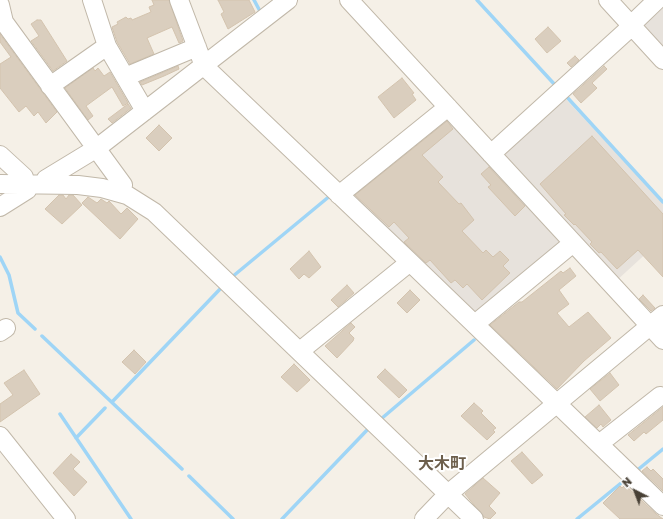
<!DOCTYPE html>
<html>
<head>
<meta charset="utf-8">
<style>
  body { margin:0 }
  #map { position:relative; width:663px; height:519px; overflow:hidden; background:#f5f0e7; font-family:"Golos Text",sans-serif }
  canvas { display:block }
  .north { position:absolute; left:615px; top:471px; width:40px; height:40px; -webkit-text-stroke:3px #fff; paint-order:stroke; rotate:318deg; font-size:11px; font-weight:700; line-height:16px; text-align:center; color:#484035 }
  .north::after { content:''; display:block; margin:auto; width:14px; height:18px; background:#484035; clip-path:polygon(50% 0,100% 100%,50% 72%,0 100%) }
</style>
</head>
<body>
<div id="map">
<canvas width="663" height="519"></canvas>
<div class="north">N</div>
</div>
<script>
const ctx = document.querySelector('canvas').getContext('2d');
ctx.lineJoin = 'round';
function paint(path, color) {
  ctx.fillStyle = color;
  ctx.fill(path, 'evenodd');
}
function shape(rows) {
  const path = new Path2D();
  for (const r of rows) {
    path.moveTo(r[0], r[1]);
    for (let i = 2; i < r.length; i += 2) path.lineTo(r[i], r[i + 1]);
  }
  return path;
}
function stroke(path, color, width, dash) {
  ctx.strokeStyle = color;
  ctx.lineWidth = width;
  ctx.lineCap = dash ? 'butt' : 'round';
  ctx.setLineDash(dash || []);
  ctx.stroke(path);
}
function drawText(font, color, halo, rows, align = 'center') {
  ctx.font = font + ' "Golos Text","Noto Sans JP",sans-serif';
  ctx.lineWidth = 4;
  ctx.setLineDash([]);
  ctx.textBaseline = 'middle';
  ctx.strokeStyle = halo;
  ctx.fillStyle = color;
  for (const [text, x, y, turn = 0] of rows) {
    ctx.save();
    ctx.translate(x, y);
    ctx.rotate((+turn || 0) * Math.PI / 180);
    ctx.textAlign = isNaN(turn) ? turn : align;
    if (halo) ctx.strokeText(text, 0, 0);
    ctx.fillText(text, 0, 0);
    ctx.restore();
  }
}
const industrial = shape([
  [663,3,663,45,660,48,641,23],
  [562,95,663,203,663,238,615,282,500,152],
  [444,116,563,241,562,246,472,315,350,197]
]);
const stream = shape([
  [254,0,261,13],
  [477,0,556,86],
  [565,95,663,202],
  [0,257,9,275,18,313,35,329],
  [232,277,331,195],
  [42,336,182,469],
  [112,402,222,287],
  [60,414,131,519],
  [381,419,474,340],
  [76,438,105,408],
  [635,472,663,449],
  [189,476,233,519],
  [282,519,369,428],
  [577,519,626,479]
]);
const building = shape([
  [152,0,169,0,183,41,179,43,172,27,147,38,154,54,130,64,117,42,112,27,118,24,117,22,126,17,128,19,131,18,132,20,151,12,149,7,154,5,152,0],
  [218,0,249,0,255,12,228,29,221,14,224,12,218,0],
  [37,20,41,20,67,61,53,71,31,41,39,36,31,24,37,20],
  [548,27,561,41,547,53,535,39,548,27],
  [0,34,57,112,46,123,38,112,34,116,26,106,19,112,0,88,0,64,11,57,0,42,0,34],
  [575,56,579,60,571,67,567,63,575,56],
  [178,66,179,69,164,76,142,85,140,82,178,66],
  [604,66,607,69,592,83,597,88,581,103,573,94,604,66],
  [93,68,95,71,98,68,104,76,110,72,128,103,123,106,112,87,86,106,93,116,88,120,65,88,93,68],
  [402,78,414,93,412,94,416,100,394,118,378,97,402,78],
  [128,104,131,108,112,123,108,119,128,104],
  [447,121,453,129,422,155,443,177,438,182,459,204,461,203,474,220,462,231,483,253,486,250,493,257,500,251,509,260,503,266,510,273,482,300,467,284,463,288,455,280,451,283,430,260,426,263,404,242,409,238,394,222,389,227,355,195,447,121],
  [159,125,172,138,159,151,146,138,159,125],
  [592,136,663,214,663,277,638,250,617,269,601,252,599,253,590,244,592,242,575,224,574,225,564,215,566,214,540,184,592,136],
  [489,167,525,206,515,216,488,187,491,185,481,174,489,167],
  [59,195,63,195,66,199,69,195,73,195,82,205,62,224,45,209,59,195],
  [88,197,97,203,101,199,107,203,109,201,121,214,127,208,138,219,120,239,82,203,88,197],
  [309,251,321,267,309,278,304,274,299,279,290,269,309,251],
  [570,268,576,276,559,290,569,304,557,313,569,327,588,312,611,338,584,361,557,389,490,325,519,302,522,302,561,271,563,273,570,268],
  [347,285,354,293,338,307,331,300,347,285],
  [410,290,420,300,407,313,397,303,410,290],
  [643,295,655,308,651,311,639,299,643,295],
  [351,323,355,327,349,333,354,338,353,341,337,358,325,346,351,323],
  [134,350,146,362,135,374,122,362,134,350],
  [294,364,310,380,297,392,281,377,294,364],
  [385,369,407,390,399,398,377,377,385,369],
  [24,370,40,394,0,422,0,404,13,395,4,383,24,370],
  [610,373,619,385,600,401,590,389,610,373],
  [474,403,483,411,481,413,496,428,493,430,495,432,487,440,461,416,474,403],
  [599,405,611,420,603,427,601,424,597,428,585,417,599,405],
  [663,407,663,420,646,434,644,432,634,441,628,435,663,407],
  [522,452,543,475,532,484,511,461,522,452],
  [71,454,80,462,73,469,87,482,74,496,53,473,71,454],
  [647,467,651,471,653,469,663,479,663,491,642,471,647,467],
  [483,478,500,493,489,506,496,513,490,519,484,517,465,494,483,478],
  [625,485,656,514,663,519,620,519,603,503,620,486,622,488,625,485]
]);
const minor = shape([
  [92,0,107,46,145,111],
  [179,0,204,66,410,262,663,506],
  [349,0,663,340],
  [608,0,663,60],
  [0,5,4,22,123,185,120,193],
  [631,25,657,0],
  [125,77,197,47],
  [50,86,107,46],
  [491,154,632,26],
  [0,155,24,177,27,190,0,207],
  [0,184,78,185,102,188,127,195,154,212,474,519],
  [43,184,46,179,97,148,288,0],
  [339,195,448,107],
  [475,324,573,243],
  [0,332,6,328],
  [300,351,410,262],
  [0,436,66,519],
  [599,444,660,396],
  [424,519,448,494,663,315]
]);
const quarterNames = [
  ["大木町",442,464]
];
paint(industrial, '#e7e2dc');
stroke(stream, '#9fd5f6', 3.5);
paint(building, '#dacebe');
stroke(building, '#d3c3ae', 1);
stroke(minor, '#c1b8a9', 20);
stroke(minor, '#fff', 18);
drawText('bold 16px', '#6c5e4b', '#fff', quarterNames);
</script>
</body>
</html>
